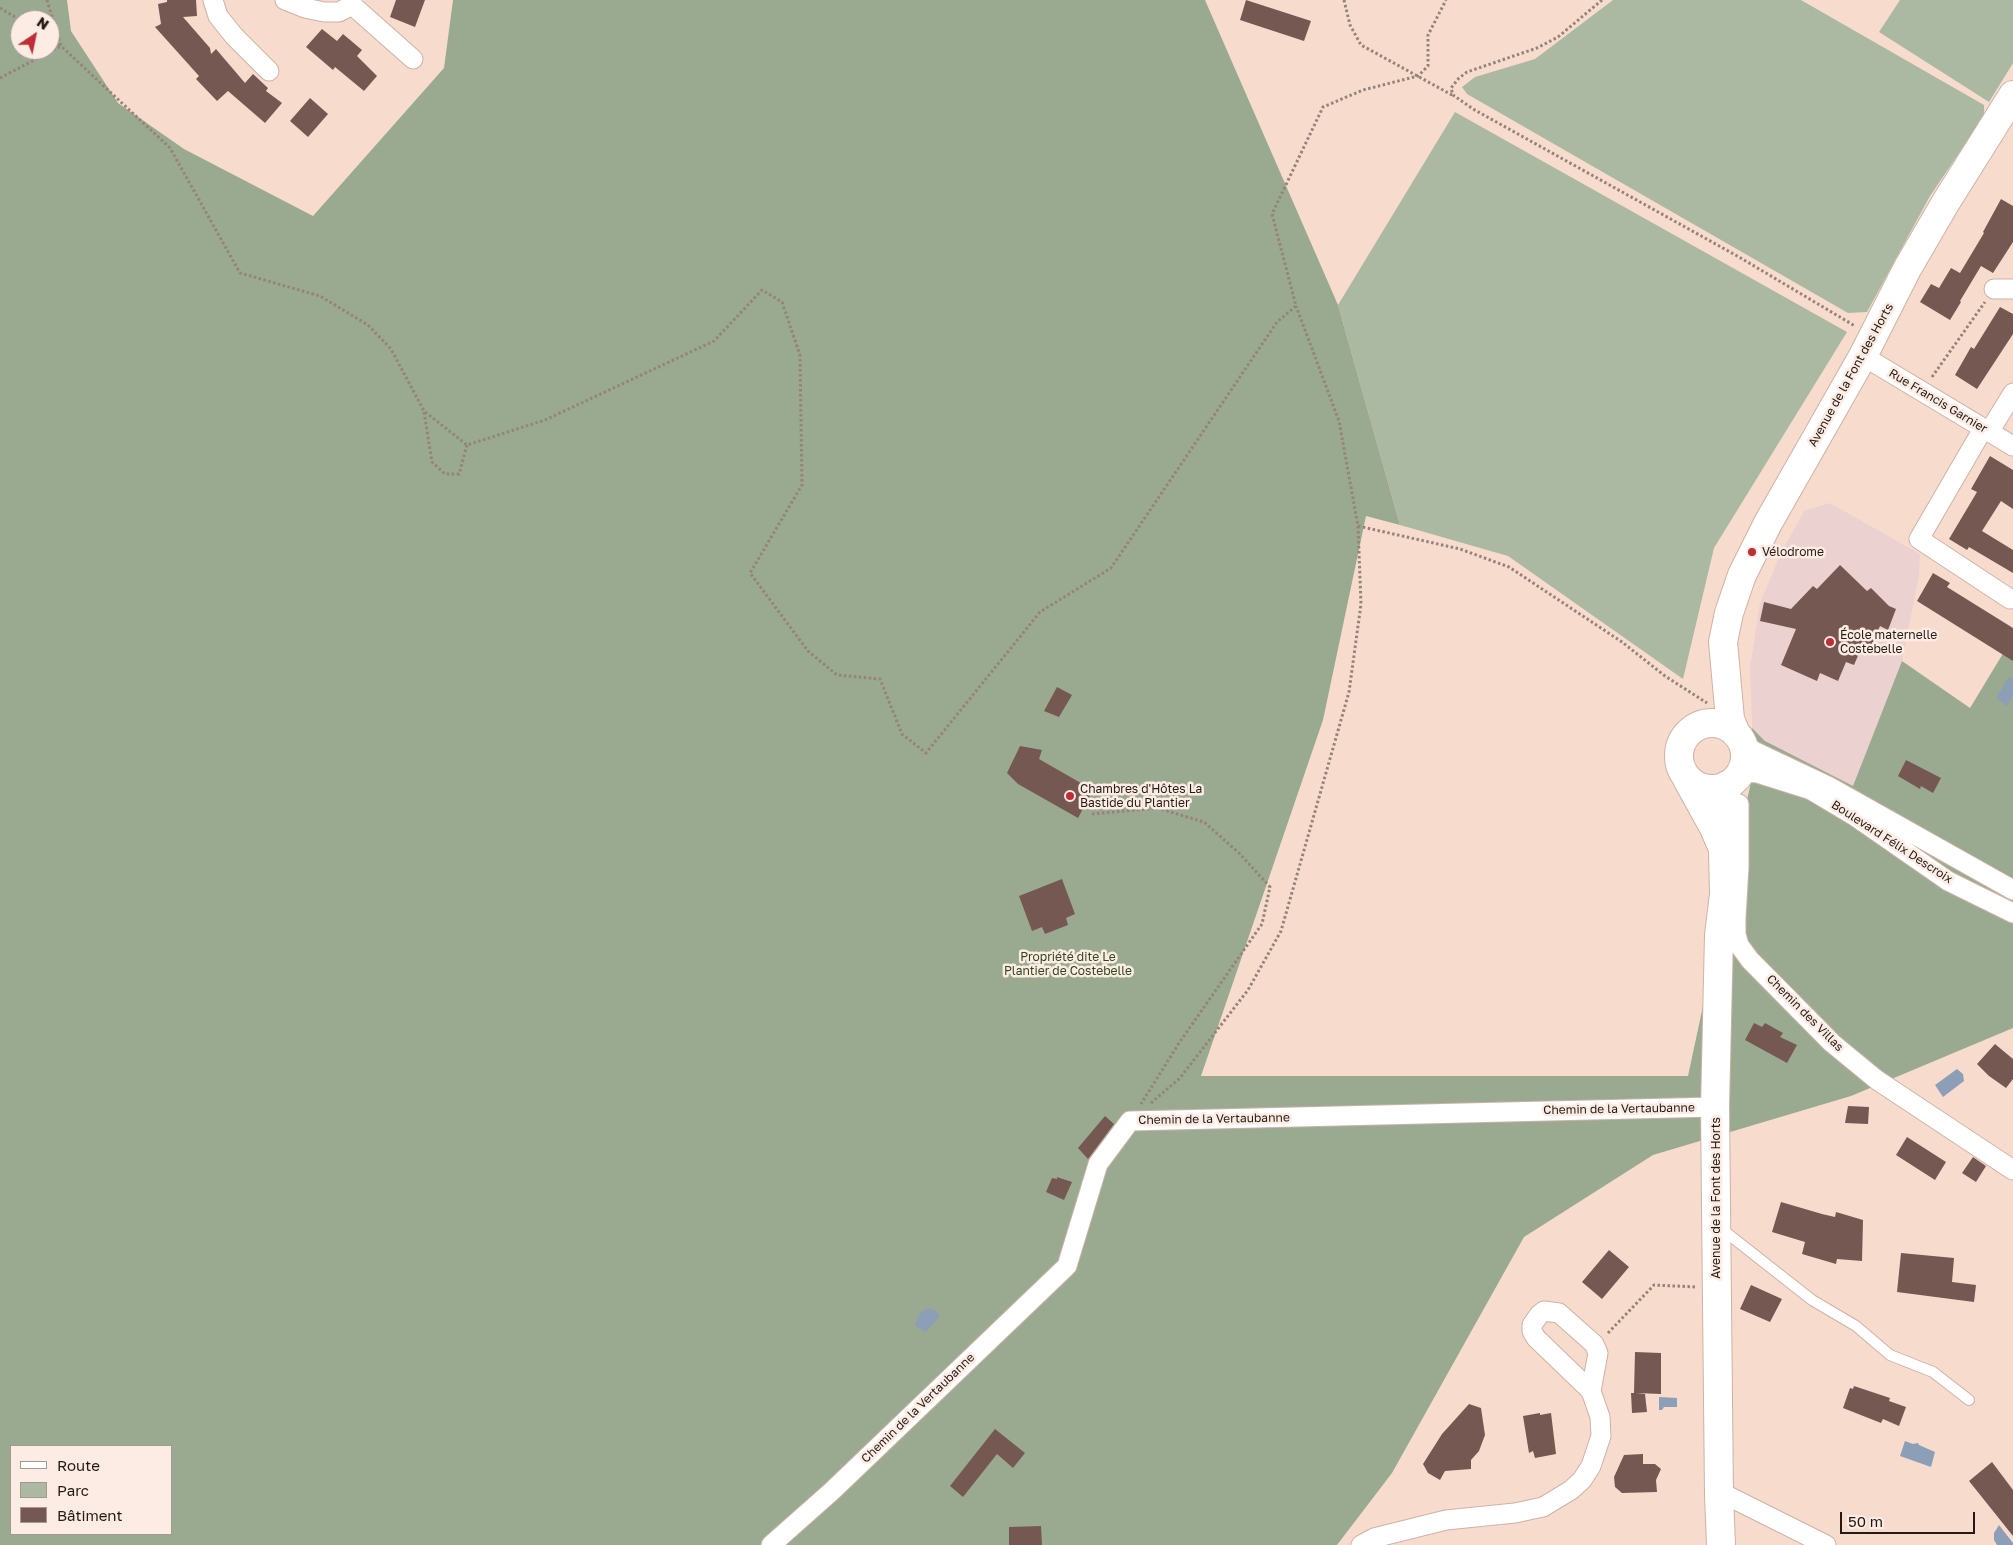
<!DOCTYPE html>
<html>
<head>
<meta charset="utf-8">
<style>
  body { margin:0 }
  #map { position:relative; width:2013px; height:1545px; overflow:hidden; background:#f7dcce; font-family:"Golos Text",sans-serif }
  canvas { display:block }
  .legend { position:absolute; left:10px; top:1445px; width:162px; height:90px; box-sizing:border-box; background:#fcece3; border:1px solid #a59891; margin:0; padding:6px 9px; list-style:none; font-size:15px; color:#231a15 }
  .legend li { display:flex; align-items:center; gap:10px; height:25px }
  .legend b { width:25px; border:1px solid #a59891 }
  .north { position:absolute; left:10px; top:10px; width:50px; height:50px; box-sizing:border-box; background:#fcece3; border:1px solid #a59891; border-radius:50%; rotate:34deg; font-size:14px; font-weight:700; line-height:20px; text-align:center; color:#231a15 }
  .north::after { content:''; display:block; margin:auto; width:18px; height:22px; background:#be2e36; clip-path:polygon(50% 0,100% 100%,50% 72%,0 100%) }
  .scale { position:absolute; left:1840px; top:1512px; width:135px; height:22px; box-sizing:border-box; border:2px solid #231a15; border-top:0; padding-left:6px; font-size:15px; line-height:18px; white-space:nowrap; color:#231a15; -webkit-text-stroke:4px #fcece3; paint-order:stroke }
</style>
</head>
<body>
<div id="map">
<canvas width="2013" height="1545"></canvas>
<ul class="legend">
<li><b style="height:6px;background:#fff"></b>Route</li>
<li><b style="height:14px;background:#abb9a3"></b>Parc</li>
<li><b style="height:14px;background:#755851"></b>Bâtiment</li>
</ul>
<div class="north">N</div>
<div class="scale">50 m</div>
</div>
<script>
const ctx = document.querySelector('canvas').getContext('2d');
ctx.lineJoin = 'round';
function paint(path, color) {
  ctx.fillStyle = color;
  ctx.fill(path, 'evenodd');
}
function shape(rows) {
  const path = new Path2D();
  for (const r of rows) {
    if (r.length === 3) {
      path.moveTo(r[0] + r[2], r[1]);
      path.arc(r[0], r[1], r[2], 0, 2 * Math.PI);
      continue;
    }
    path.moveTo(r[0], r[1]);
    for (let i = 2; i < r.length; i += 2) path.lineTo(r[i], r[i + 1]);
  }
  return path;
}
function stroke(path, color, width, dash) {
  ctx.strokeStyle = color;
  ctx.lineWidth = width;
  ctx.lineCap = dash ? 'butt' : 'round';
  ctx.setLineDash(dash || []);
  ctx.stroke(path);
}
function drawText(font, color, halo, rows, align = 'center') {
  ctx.font = font + ' "Golos Text",sans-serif';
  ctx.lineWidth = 5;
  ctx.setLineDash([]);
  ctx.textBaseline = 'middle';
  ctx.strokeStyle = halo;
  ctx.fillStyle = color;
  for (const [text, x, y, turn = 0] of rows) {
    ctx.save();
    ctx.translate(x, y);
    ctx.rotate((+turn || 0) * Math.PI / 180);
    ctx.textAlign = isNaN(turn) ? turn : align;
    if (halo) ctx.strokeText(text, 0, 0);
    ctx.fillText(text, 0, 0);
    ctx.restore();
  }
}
const education = shape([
  [1830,503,1920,554,1919,576,1902,661,1853,787,1765,741,1752,728,1750,668,1760,603,1780,555,1804,511]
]);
const green = shape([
  [1613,0,1801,0,1984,105,1984,116,1930,196,1867,312,1848,313,1467,94,1462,87,1475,77,1535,59],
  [1900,0,2013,0,2013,63,1989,102,1879,32],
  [1455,112,1847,332,1714,548,1683,679,1508,556,1400,525,1338,305]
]);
const forest = shape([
  [0,0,67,0,71,31,118,103,184,149,313,216,444,68,453,0,1205,0,1338,305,1400,525,1366,516,1323,720,1201,1076,1688,1076,1752,777,1752,728,1765,741,1853,786,1902,661,1970,708,2013,637,2013,1028,1851,1096,1653,1155,1524,1237,1392,1473,1337,1545,0,1545],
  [20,20,50,20,50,50,20,50],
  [11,1446,171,1446,171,1534,11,1534]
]);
const water = shape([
  [2009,677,2013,680,2013,695,2007,706,1996,698],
  [1957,1069,1963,1074,1964,1081,1943,1097,1935,1085],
  [928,1308,935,1310,940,1316,926,1332,917,1327,915,1323,921,1312],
  [1659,1397,1677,1398,1677,1407,1664,1407,1662,1410,1659,1410],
  [1905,1441,1913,1444,1918,1443,1919,1445,1935,1452,1931,1467,1900,1456],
  [1999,1525,2013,1543,2013,1545,1997,1545,1994,1540,1994,1533]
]);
const building = shape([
  [167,0,196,0,197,16,183,17,210,48,211,54,216,49,245,83,253,74,268,88,266,91,282,103,265,123,228,91,217,101,196,79,199,76,155,27,161,24,158,4,167,2],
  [396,0,425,0,415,27,390,17],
  [1246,0,1311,21,1304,41,1240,20],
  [322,29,337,41,343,34,362,50,357,56,377,76,364,91,335,67,333,70,306,47],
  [310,98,328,114,308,137,290,121],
  [2001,199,2013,206,2013,242,1993,273,1981,266,1960,301,1961,302,1950,320,1920,302,1931,284,1939,288,1951,268,1960,273,1984,233,1983,232],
  [2000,307,2013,314,2013,334,1977,389,1955,375,1971,347,1974,349],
  [1990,456,2013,470,2013,509,2001,501,1982,531,2013,550,2013,573,1969,547,1967,550,1949,539,1977,492,1971,489],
  [1840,565,1867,591,1871,588,1889,606,1896,609,1888,630,1880,626,1871,647,1863,644,1854,665,1846,662,1838,681,1820,673,1817,681,1781,665,1796,629,1760,621,1764,602,1791,609,1813,586,1817,589],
  [1933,573,1950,583,1947,587,2013,628,2013,661,1917,601],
  [1057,687,1072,695,1059,717,1044,711],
  [1020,746,1042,750,1039,759,1093,790,1078,818,1018,784,1007,773],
  [1906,760,1941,778,1933,793,1921,786,1920,789,1898,776],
  [1062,879,1075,914,1066,918,1068,925,1045,934,1042,927,1032,931,1019,896],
  [1754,1023,1762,1027,1765,1023,1783,1033,1780,1037,1797,1045,1787,1063,1745,1040],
  [1995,1044,2013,1059,2013,1079,2006,1088,1989,1076,1977,1064],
  [1848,1106,1869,1107,1868,1124,1845,1123],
  [1105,1116,1114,1124,1088,1159,1078,1148],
  [1907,1137,1946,1162,1935,1180,1896,1155],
  [1973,1157,1986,1166,1976,1182,1962,1173],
  [1057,1177,1072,1182,1064,1200,1046,1192,1052,1178,1057,1179],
  [1781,1202,1822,1214,1835,1217,1836,1212,1863,1220,1862,1261,1837,1259,1836,1264,1802,1254,1805,1242,1772,1232],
  [1609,1250,1629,1267,1602,1299,1582,1282],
  [1901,1253,1954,1258,1952,1282,1976,1285,1974,1302,1897,1292],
  [1751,1285,1782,1299,1770,1322,1740,1309],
  [1635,1352,1661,1353,1661,1394,1636,1393,1645,1394,1647,1412,1632,1413,1631,1393,1634,1393],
  [1854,1386,1890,1398,1889,1401,1906,1407,1899,1426,1883,1419,1881,1423,1843,1408,1850,1388,1853,1389],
  [1469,1404,1481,1408,1485,1435,1479,1451,1471,1460,1471,1469,1445,1471,1440,1480,1428,1473,1423,1464,1442,1434],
  [1540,1413,1540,1415,1551,1413,1556,1454,1535,1458,1533,1451,1529,1453,1523,1416],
  [995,1429,1025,1453,1013,1468,997,1454,963,1497,950,1486],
  [1643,1454,1643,1464,1655,1464,1661,1469,1656,1480,1657,1492,1622,1493,1615,1487,1614,1477,1624,1455],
  [1992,1462,2013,1490,2013,1536,1969,1481],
  [1041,1526,1042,1545,1009,1545,1009,1527]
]);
const path = shape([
  [47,0,61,46,170,148,240,273,320,296,368,325,391,349,424,411,467,445,545,420,714,341,762,290,782,302,800,355,802,485,750,573,808,651,837,675,880,679,902,734,926,753,1040,612,1111,568,1277,322,1296,306,1272,214,1323,107,1363,90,1418,76,1428,66,1428,35,1446,0],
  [1344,0,1350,25,1361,45,1452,95],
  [1602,0,1558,37,1537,48,1467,72,1459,78,1451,88,1453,95,1473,109,1739,257,1855,326],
  [0,8,20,20],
  [50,39,61,46],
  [0,78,61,46],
  [1932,377,1985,302],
  [424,412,432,462,445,474,459,474,467,445],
  [1358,526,1460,549,1509,567,1622,642,1665,676,1707,703],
  [1092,814,1157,808,1204,822,1239,853,1270,887,1262,924,1179,1043,1141,1104],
  [1151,1103,1180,1078,1248,990,1281,931,1349,692,1361,604,1358,526,1339,421,1296,306],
  [1608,1333,1654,1285,1696,1287]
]);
const service = shape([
  [1718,1232,1728,1234,1812,1300,1856,1326,1890,1355,1933,1372,1969,1400]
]);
const minor = shape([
  [213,0,218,16,234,36,269,71],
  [285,0,305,8,324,12,339,12,352,5,352,0],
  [352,5,413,59],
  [1994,289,2013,289],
  [1863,356,2013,446],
  [1983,429,1919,539,2010,599],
  [1989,432,2013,393],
  [1741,742,1754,751,1828,786,2013,890],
  [1740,772,1757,773,1811,790,1853,815,1948,881,2013,913],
  [1739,804,1739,867,1736,919,1736,934,1739,945,1750,960,1832,1043,1877,1080,2013,1170],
  [1719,1496,1730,1497,1826,1545],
  [771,1545,832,1491,1067,1266,1098,1164,1130,1121,1715,1107],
  [1361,1545,1374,1538,1446,1520,1515,1513,1543,1507,1571,1490,1582,1480,1591,1466,1601,1436,1600,1417,1591,1391,1598,1353,1594,1344,1559,1313,1544,1311,1539,1315,1532,1325,1532,1331,1536,1338,1591,1391]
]);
const secondary = shape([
  [1712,756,33],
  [1736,734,1730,719,1723,642,1729,613,1742,575,1768,523,1863,356,1907,269,1946,202,2013,95],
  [1687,779,1714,828,1723,849],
  [1721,1545,1719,1496,1715,1107,1719,935,1724,894,1723,851,1727,785]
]);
const markers = [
  [1752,552,5,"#be2e36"],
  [1830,642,5,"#be2e36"],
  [1070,796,5,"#be2e36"]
];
const streetNames = [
  ["Avenue de la Font des Horts",1851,375,-61],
  ["Rue Francis Garnier",1938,401,31],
  ["Boulevard Félix Descroix",1892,842,33],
  ["Chemin des Villas",1805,1013,45],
  ["Chemin de la Vertaubanne",1619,1109,-1],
  ["Chemin de la Vertaubanne",1214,1119,-1],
  ["Avenue de la Font des Horts",1716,1198,-90],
  ["Chemin de la Vertaubanne",918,1408,-44]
];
const poiNames = [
  ["Vélodrome",1762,552],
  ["École maternelle",1840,635],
  ["Costebelle",1840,649],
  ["Chambres d'Hôtes La",1080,789],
  ["Bastide du Plantier",1080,803]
];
const parkNames = [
  ["Propriété dite Le",1068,957],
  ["Plantier de Costebelle",1068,971]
];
paint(education, '#ecd1d1');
paint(green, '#abb9a3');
paint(forest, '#9aaa90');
paint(water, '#8c9fb7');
paint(building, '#755851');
stroke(service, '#cdb2a5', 12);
stroke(minor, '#cdb2a5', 21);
stroke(secondary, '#cdb2a5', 30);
stroke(path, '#958379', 3, [2.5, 2.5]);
stroke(service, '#fff', 10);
stroke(minor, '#fff', 19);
stroke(secondary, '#fff', 28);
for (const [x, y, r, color] of markers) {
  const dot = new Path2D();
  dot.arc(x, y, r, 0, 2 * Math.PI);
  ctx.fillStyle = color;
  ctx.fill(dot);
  stroke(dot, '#fcece3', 2);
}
drawText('12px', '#231a15', '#fcece3', streetNames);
drawText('12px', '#231a15', '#fcece3', poiNames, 'left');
drawText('12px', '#30471e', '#fcece3', parkNames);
</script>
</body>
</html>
